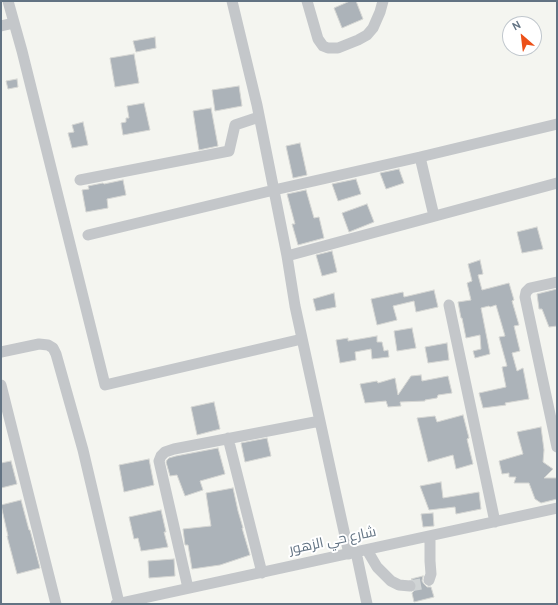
<!DOCTYPE html>
<html>
<head>
<meta charset="utf-8">
<style>
  body { margin:0 }
  #map { position:relative; width:558px; height:605px; overflow:hidden; background:#f4f5f0; font-family:Overpass,sans-serif }
  canvas { display:block }
  .frame { position:absolute; inset:0; border:2px solid #627383; pointer-events:none }
  .north { position:absolute; left:502px; top:16px; width:40px; height:40px; box-sizing:border-box; background:#fff; border:1px solid #c0c7cd; border-radius:50%; rotate:332deg; font-size:11px; font-weight:700; line-height:16px; text-align:center; color:#627383 }
  .north::after { content:''; display:block; margin:auto; width:14px; height:18px; background:#ec5119; clip-path:polygon(50% 0,100% 100%,50% 72%,0 100%) }
</style>
</head>
<body>
<div id="map">
<canvas width="558" height="605"></canvas>
<div class="frame"></div>
<div class="north">N</div>
</div>
<script>
const ctx = document.querySelector('canvas').getContext('2d');
ctx.lineJoin = 'round';
function paint(path, color) {
  ctx.fillStyle = color;
  ctx.fill(path, 'evenodd');
}
function shape(rows) {
  const path = new Path2D();
  for (const r of rows) {
    path.moveTo(r[0], r[1]);
    for (let i = 2; i < r.length; i += 2) path.lineTo(r[i], r[i + 1]);
  }
  return path;
}
function stroke(path, color, width, dash) {
  ctx.strokeStyle = color;
  ctx.lineWidth = width;
  ctx.lineCap = dash ? 'butt' : 'round';
  ctx.setLineDash(dash || []);
  ctx.stroke(path);
}
function drawText(font, color, halo, rows, align = 'center') {
  ctx.font = font + ' Overpass,Cairo,sans-serif';
  ctx.lineWidth = 4;
  ctx.setLineDash([]);
  ctx.textBaseline = 'middle';
  ctx.strokeStyle = halo;
  ctx.fillStyle = color;
  for (const [text, x, y, turn = 0] of rows) {
    ctx.save();
    ctx.translate(x, y);
    ctx.rotate((+turn || 0) * Math.PI / 180);
    ctx.textAlign = isNaN(turn) ? turn : align;
    if (halo) ctx.strokeText(text, 0, 0);
    ctx.fillText(text, 0, 0);
    ctx.restore();
  }
}
const building = shape([
  [350,1,356,1,363,19,342,28,334,8,350,1],
  [155,37,156,48,136,52,133,41,155,37],
  [134,54,139,83,115,87,110,58,134,54],
  [17,79,18,87,8,89,6,81,17,79],
  [239,86,242,106,215,111,212,90,239,86],
  [144,103,150,130,123,135,121,123,126,122,126,118,129,118,127,106,144,103],
  [211,108,218,146,199,150,193,111,211,108],
  [83,122,88,145,72,148,68,133,74,132,72,125,83,122],
  [300,143,307,175,293,178,286,146,300,143],
  [399,169,404,183,386,189,380,173,399,169],
  [356,179,361,194,338,201,332,184,356,179],
  [123,180,126,195,107,199,108,208,86,212,82,190,89,189,88,186,103,183,104,184,123,180],
  [306,190,314,218,319,217,324,238,298,245,292,224,295,224,287,194,306,190],
  [367,204,374,222,349,232,342,213,367,204],
  [537,227,543,249,522,253,517,232,537,227],
  [332,251,337,272,322,276,316,255,332,251],
  [480,260,483,274,478,275,482,290,509,283,514,300,512,301,519,325,514,326,520,351,512,353,517,371,523,368,529,399,505,403,506,405,483,408,479,393,506,387,502,367,507,366,499,337,505,336,496,305,490,307,489,306,481,308,490,354,475,358,473,351,481,349,480,335,466,338,462,318,461,318,458,302,471,300,467,283,472,281,468,264,480,260],
  [557,289,557,326,549,327,542,309,539,309,537,294,557,289],
  [434,290,438,307,416,312,414,301,393,306,397,320,377,325,371,299,403,292,404,297,434,290],
  [334,293,336,307,316,311,313,299,334,293],
  [412,328,416,348,397,351,394,331,412,328],
  [377,336,377,342,382,342,384,351,388,350,389,357,372,359,371,349,355,352,356,360,340,363,336,340,348,338,348,341,377,336],
  [447,343,449,360,428,363,425,347,447,343],
  [421,375,422,381,448,376,452,393,438,395,437,398,425,400,425,401,400,402,401,406,388,407,386,401,365,403,360,384,377,381,378,383,395,378,398,395,411,376,421,375],
  [214,402,220,429,197,435,191,407,214,402],
  [463,415,469,438,467,439,473,464,456,469,453,455,428,462,417,418,435,416,437,422,463,415],
  [541,427,544,450,543,462,553,469,544,478,557,478,557,499,541,503,535,499,529,483,514,483,516,477,509,477,509,473,502,474,499,461,523,454,517,432,541,427],
  [267,438,271,456,245,462,241,443,267,438],
  [218,448,225,474,200,481,203,490,185,496,177,475,170,476,166,462,167,460,169,458,176,456,218,448],
  [149,459,154,485,124,492,119,465,149,459],
  [11,461,17,484,1,488,1,463,11,461],
  [441,482,443,498,479,492,481,509,456,514,455,507,429,510,420,486,441,482],
  [233,488,238,511,243,528,242,528,250,555,220,565,192,569,188,545,185,545,183,529,211,526,206,493,233,488],
  [21,500,29,530,30,530,40,568,17,574,7,536,8,536,1,505,21,500],
  [161,510,166,532,164,532,168,547,141,551,138,538,134,539,129,517,161,510],
  [433,513,434,526,423,527,421,514,433,513],
  [174,559,175,576,149,578,148,561,174,559],
  [423,576,422,581,424,584,427,587,431,587,434,597,414,602,412,593,415,590,417,586,416,583,414,581,411,579,423,576]
]);
const minorTunnel = shape([
  [410,586,421,584,429,580]
]);
const minor = shape([
  [8,1,22,51,105,385,302,339],
  [232,1,257,105,287,256,295,306,336,495,349,554],
  [307,1,318,39,323,46,328,48,338,48,358,40,367,35,373,28,380,12,383,1],
  [1,26,14,23],
  [420,157,434,216],
  [80,180,229,151,235,125,259,117],
  [88,235,274,190,420,157,557,124],
  [287,256,557,183],
  [557,282,530,288,526,292,525,297,557,447],
  [449,305,495,522],
  [1,352,39,344,48,345,53,348,56,354,83,450,119,603],
  [1,385,56,604],
  [228,438,262,573],
  [367,550,377,567,391,581,399,585,410,586],
  [356,552,367,604],
  [429,580,431,574,430,561,430,536],
  [188,588,159,461,161,456,165,452,174,449,320,421],
  [116,604,557,508]
]);
const streetNames = [
  ["شارع حي الزهور",333,542,-12]
];
paint(building, '#acb3b9');
stroke(building, '#d5d6d3', 1);
stroke(minorTunnel, '#d0d4d5', 11, [11, 5.5]);
stroke(minor, '#c4c7ca', 11);
drawText('14px', '#627383', '#fff', streetNames);
</script>
</body>
</html>
